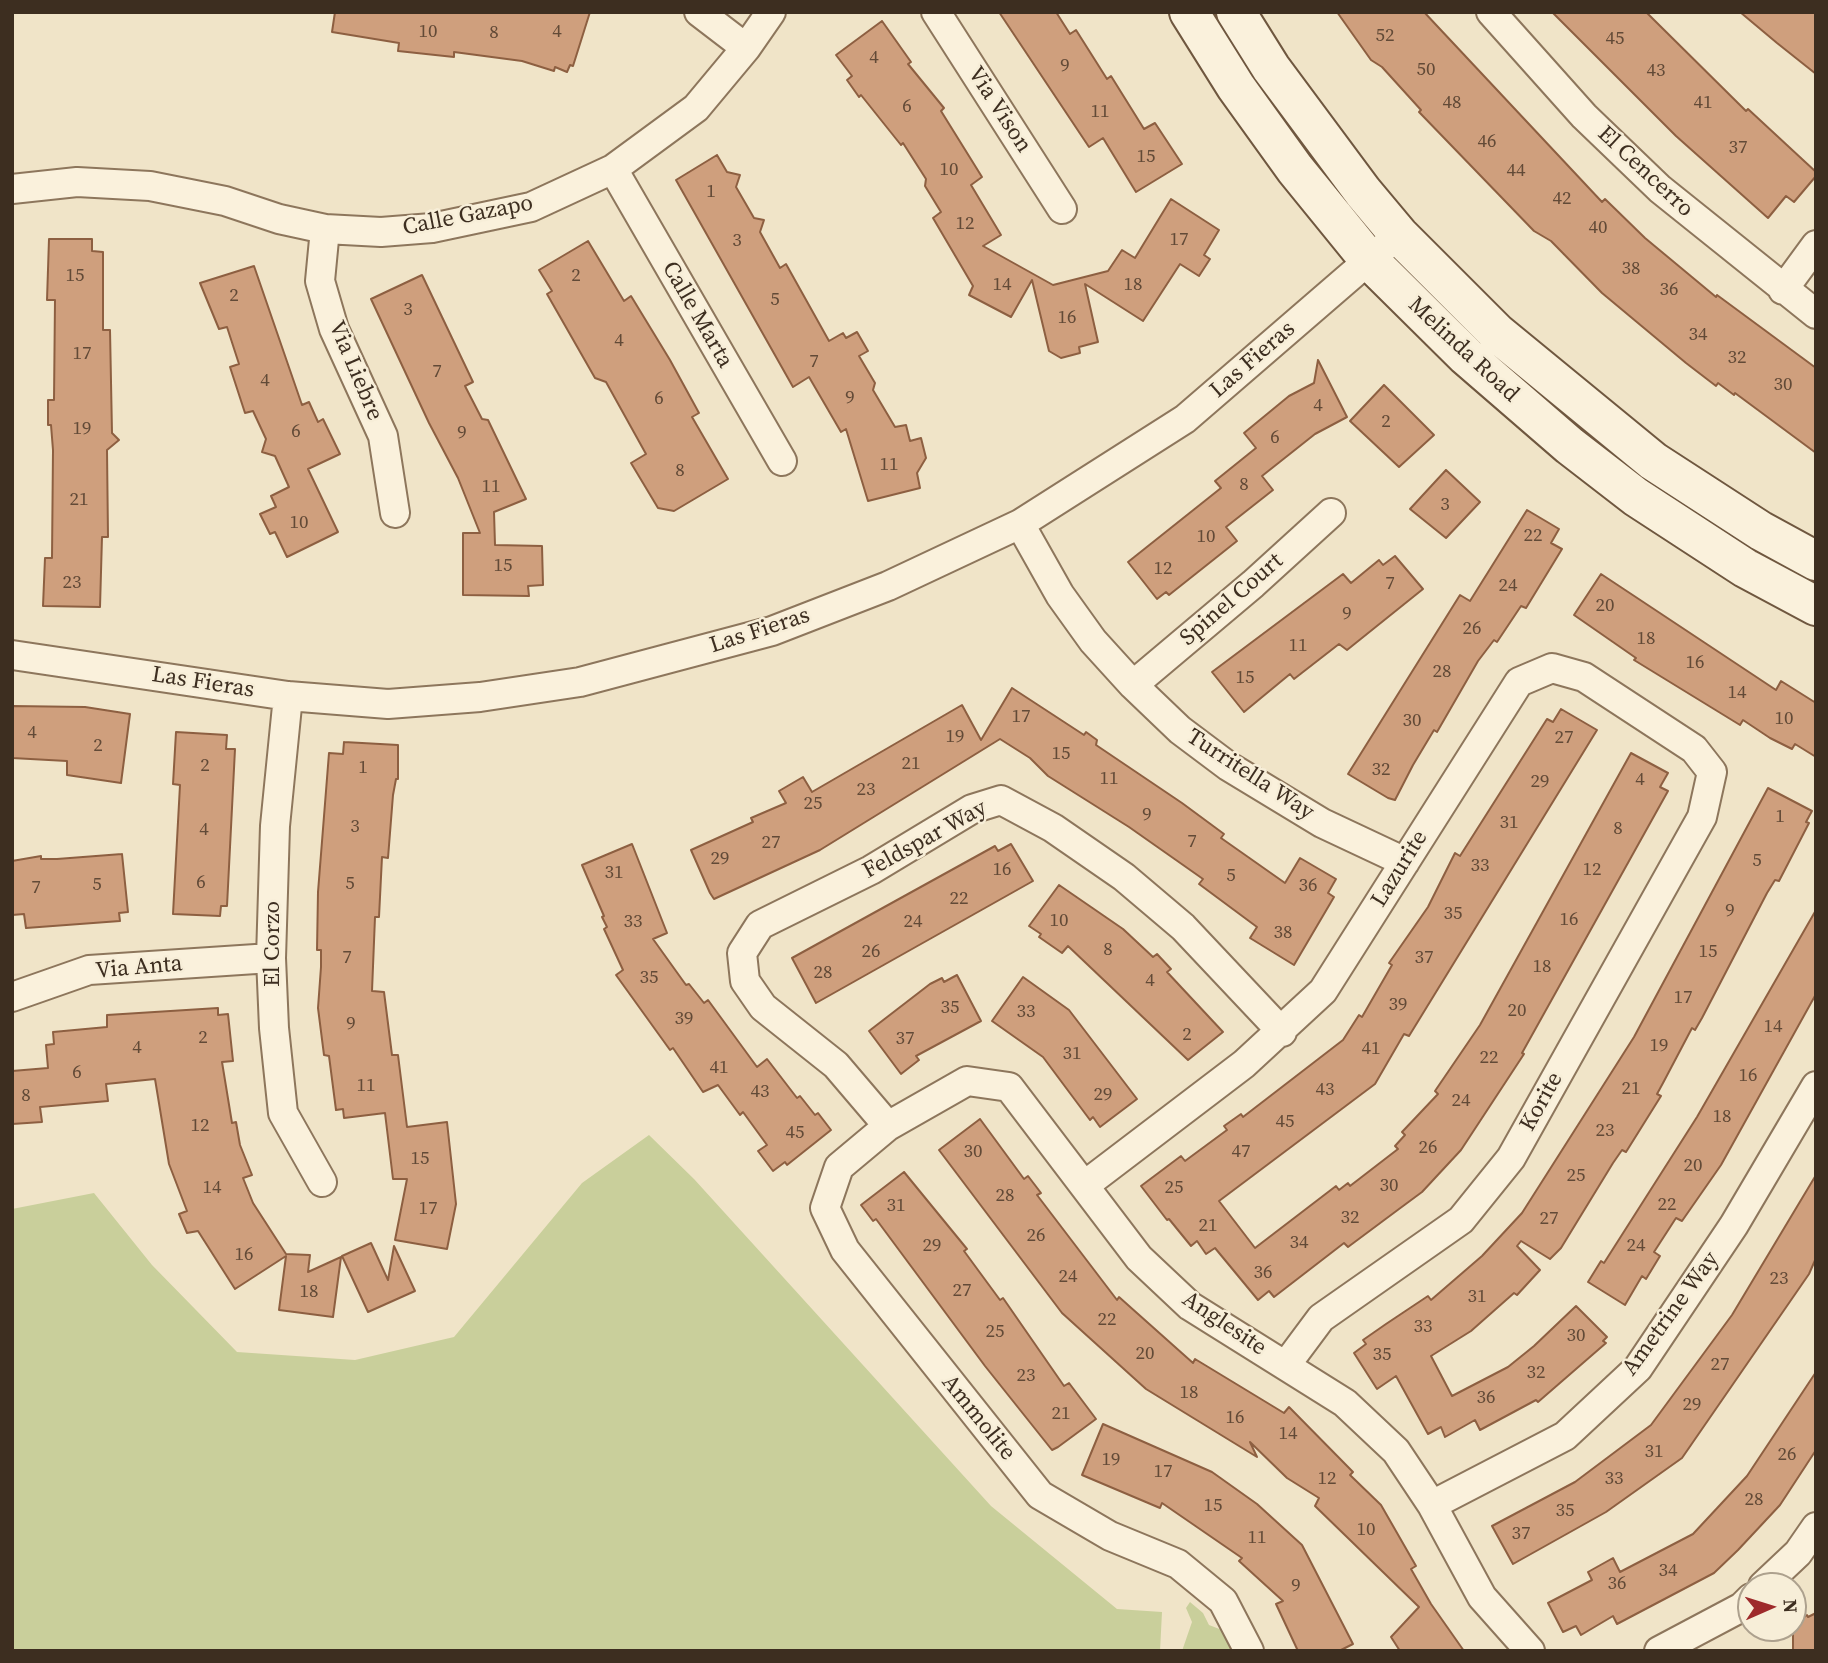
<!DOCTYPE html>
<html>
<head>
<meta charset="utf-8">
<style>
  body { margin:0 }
  #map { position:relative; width:1828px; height:1663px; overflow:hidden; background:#f0e4c8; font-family:"Source Serif 4",serif }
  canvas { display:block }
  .frame { position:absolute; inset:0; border:14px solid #3d2e20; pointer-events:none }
  .north { position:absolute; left:1737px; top:1572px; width:70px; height:70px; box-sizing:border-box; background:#f7eed8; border:2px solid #ada18e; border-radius:50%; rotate:87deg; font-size:19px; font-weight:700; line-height:28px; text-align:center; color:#3d2e20 }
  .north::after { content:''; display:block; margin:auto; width:24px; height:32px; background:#9e2a2b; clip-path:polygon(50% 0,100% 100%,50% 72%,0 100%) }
</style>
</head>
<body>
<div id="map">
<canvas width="1828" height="1663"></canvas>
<div class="frame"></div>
<div class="north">N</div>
</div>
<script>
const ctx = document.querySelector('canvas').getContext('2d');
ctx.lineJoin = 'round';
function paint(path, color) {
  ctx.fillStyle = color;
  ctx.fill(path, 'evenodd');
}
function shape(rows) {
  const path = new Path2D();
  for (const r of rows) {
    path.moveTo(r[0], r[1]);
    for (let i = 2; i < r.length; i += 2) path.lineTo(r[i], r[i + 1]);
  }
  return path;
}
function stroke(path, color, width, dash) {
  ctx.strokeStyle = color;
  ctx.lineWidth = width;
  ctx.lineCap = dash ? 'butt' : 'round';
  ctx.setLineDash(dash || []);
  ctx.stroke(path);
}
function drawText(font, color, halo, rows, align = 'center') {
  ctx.font = font + ' "Source Serif 4",serif';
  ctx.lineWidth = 5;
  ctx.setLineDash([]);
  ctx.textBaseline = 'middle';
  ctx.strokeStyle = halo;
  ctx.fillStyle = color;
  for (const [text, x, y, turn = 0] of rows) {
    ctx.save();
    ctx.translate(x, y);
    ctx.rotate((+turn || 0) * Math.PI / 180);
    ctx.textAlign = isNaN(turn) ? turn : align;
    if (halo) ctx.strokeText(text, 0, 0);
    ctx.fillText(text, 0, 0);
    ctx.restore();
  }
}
const green = shape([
  [649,1135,694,1179,991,1506,1117,1609,1162,1612,1160,1651,12,1651,12,1209,94,1193,152,1265,237,1352,355,1360,454,1337,582,1183],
  [1190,1602,1203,1613,1209,1625,1222,1630,1234,1651,1182,1651,1192,1622,1186,1608]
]);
const building = shape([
  [335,12,590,12,573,66,570,65,567,72,555,67,554,71,522,61,454,52,454,57,398,51,399,43,332,32,335,12],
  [999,12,1056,12,1070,34,1076,30,1107,79,1111,76,1144,129,1155,123,1182,164,1136,192,1103,138,1089,147,999,12],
  [1337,12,1424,12,1602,202,1605,199,1645,238,1716,297,1717,295,1816,368,1816,453,1735,393,1734,395,1718,383,1716,386,1686,363,1602,293,1551,241,1534,231,1419,112,1421,110,1382,67,1371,60,1337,12],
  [1552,12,1646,12,1746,111,1748,109,1816,172,1816,176,1794,202,1786,196,1768,218,1676,136,1552,12],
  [1740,12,1816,12,1816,74,1777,43,1740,12],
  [882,21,911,62,908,64,944,108,941,111,982,177,971,185,1001,235,983,246,1053,285,1108,271,1122,250,1135,258,1171,199,1219,230,1204,255,1210,259,1199,276,1180,264,1143,321,1085,284,1098,342,1079,347,1080,353,1061,358,1049,351,1032,280,1011,317,969,295,973,286,933,218,941,212,925,186,926,179,903,143,901,145,861,95,859,97,847,80,852,76,836,55,882,21],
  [717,155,727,172,740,175,736,187,754,218,764,220,760,232,780,268,786,264,829,341,843,333,846,338,857,332,868,351,859,356,875,383,873,390,895,427,906,425,910,441,921,438,926,458,917,473,920,488,868,501,846,429,841,432,809,377,793,387,676,180,717,155],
  [49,239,92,239,92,251,103,252,103,330,110,330,112,433,119,440,107,450,108,537,102,537,100,607,43,606,45,558,52,558,53,450,51,425,48,425,48,400,54,400,55,300,47,300,49,239],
  [588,241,624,301,631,296,670,360,699,413,692,417,728,479,674,511,658,508,631,463,646,454,606,382,595,378,547,294,552,291,539,270,588,241],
  [254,266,302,405,309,402,318,422,323,419,340,454,308,469,338,532,287,557,275,532,270,534,260,514,276,507,271,496,289,487,275,456,262,452,266,439,253,411,245,413,230,367,239,364,227,327,219,329,200,283,254,266],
  [422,275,473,382,465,386,482,419,488,420,526,499,494,512,495,545,542,546,543,585,528,586,529,596,463,595,463,533,480,533,458,478,429,423,371,299,422,275],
  [1318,360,1347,417,1315,434,1262,476,1273,490,1226,527,1237,541,1169,595,1166,592,1157,599,1128,562,1221,488,1215,481,1256,448,1244,433,1289,396,1314,383,1318,360],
  [1384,385,1434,435,1399,467,1350,421,1384,385],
  [1446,470,1480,502,1446,538,1410,509,1446,470],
  [1527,510,1559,529,1551,543,1562,549,1526,608,1521,606,1497,642,1494,640,1478,661,1437,732,1434,730,1413,765,1395,800,1388,798,1348,774,1460,595,1470,601,1527,510],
  [1395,556,1423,589,1347,650,1339,644,1294,679,1290,674,1244,712,1212,672,1343,574,1351,583,1379,560,1383,565,1395,556],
  [1601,574,1776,690,1781,681,1816,703,1816,757,1795,744,1792,749,1770,738,1743,720,1740,725,1634,660,1636,658,1574,615,1601,574],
  [1012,688,1084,735,1086,732,1097,740,1096,745,1182,803,1224,834,1221,838,1285,883,1300,858,1336,879,1328,893,1334,897,1294,965,1250,938,1257,927,1199,884,1203,879,1129,827,1048,776,1030,758,1000,739,820,850,714,899,710,893,691,850,753,822,751,818,786,803,779,791,803,777,812,792,962,705,981,740,1012,688],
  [12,706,85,707,130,714,121,783,67,775,67,761,12,758,12,706],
  [1561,709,1597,730,1409,1036,1404,1034,1375,1084,1219,1201,1255,1248,1336,1186,1339,1190,1348,1183,1350,1186,1398,1149,1395,1146,1405,1135,1402,1132,1438,1094,1435,1091,1480,1025,1631,753,1668,773,1660,787,1668,791,1522,1053,1524,1054,1461,1150,1422,1192,1399,1209,1348,1247,1344,1243,1274,1297,1269,1291,1258,1300,1215,1248,1206,1254,1197,1241,1191,1246,1169,1219,1167,1220,1141,1186,1181,1156,1185,1161,1227,1130,1224,1126,1241,1114,1243,1117,1343,1040,1359,1015,1362,1017,1392,965,1389,963,1428,907,1455,853,1460,856,1547,719,1553,722,1561,709],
  [176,732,227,735,226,749,235,749,227,906,221,906,220,916,173,914,180,785,173,784,176,732],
  [344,742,398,745,398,779,396,779,393,795,388,858,382,857,379,917,375,917,372,991,384,992,392,1055,398,1055,407,1127,447,1122,456,1204,447,1249,395,1240,407,1179,393,1179,385,1113,344,1118,343,1109,336,1110,329,1056,324,1055,318,1008,321,967,321,950,317,950,318,892,329,753,343,754,344,742],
  [1768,788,1812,811,1806,822,1809,823,1779,881,1775,880,1767,893,1702,1018,1695,1030,1692,1028,1663,1083,1657,1094,1661,1096,1626,1152,1622,1150,1613,1163,1561,1248,1550,1259,1521,1241,1517,1246,1540,1270,1517,1295,1514,1293,1471,1331,1431,1356,1452,1396,1508,1367,1534,1346,1576,1306,1607,1337,1603,1341,1606,1343,1538,1402,1536,1400,1480,1430,1475,1420,1445,1437,1441,1427,1428,1434,1396,1376,1377,1389,1354,1353,1366,1344,1363,1340,1386,1324,1428,1296,1431,1300,1482,1256,1522,1213,1634,1037,1768,788],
  [632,844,667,933,653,939,686,985,689,984,704,1003,708,1000,757,1067,767,1059,797,1098,800,1096,815,1115,818,1113,831,1130,787,1165,785,1162,773,1171,758,1151,767,1145,743,1112,740,1115,718,1085,703,1092,673,1048,670,1050,616,975,623,970,604,929,607,927,602,917,604,916,582,865,632,844],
  [1011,844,1033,881,816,1003,792,958,995,846,998,851,1011,844],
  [122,854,128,912,119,913,120,921,26,928,24,914,12,915,12,861,41,856,41,859,57,859,122,854],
  [1059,885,1123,929,1153,957,1157,954,1171,969,1167,972,1223,1032,1188,1060,1068,946,1062,953,1039,937,1041,934,1029,926,1059,885],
  [1816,910,1816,994,1721,1165,1682,1221,1676,1218,1654,1252,1660,1256,1646,1279,1642,1276,1625,1305,1588,1282,1601,1261,1604,1263,1697,1117,1816,910],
  [957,975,981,1021,916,1056,919,1060,901,1074,869,1031,930,984,942,978,944,982,957,975],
  [1023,977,1069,1010,1137,1099,1100,1127,1093,1117,1090,1120,1043,1057,992,1021,1023,977],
  [218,1008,218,1015,228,1014,233,1061,222,1062,232,1123,236,1122,240,1145,252,1175,243,1178,253,1203,286,1254,310,1255,308,1272,341,1257,333,1317,279,1310,286,1256,235,1289,198,1231,187,1233,179,1214,187,1211,169,1164,155,1079,106,1084,108,1101,40,1107,42,1122,12,1124,12,1071,48,1068,46,1045,54,1044,53,1032,107,1027,107,1015,218,1008],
  [980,1119,1024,1179,1028,1176,1041,1193,1037,1195,1117,1300,1119,1297,1193,1363,1195,1359,1284,1413,1289,1407,1353,1472,1350,1475,1381,1505,1416,1566,1411,1569,1431,1604,1464,1651,1400,1651,1391,1637,1419,1607,1315,1506,1319,1498,1287,1478,1250,1442,1257,1457,1146,1389,1062,1313,939,1150,980,1119],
  [904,1172,967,1249,964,1251,1000,1300,1003,1298,1064,1386,1069,1383,1096,1419,1058,1447,1052,1450,985,1366,876,1219,873,1221,861,1205,904,1172],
  [1816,1175,1816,1258,1809,1274,1682,1458,1606,1512,1513,1564,1492,1526,1575,1482,1651,1425,1732,1315,1816,1175],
  [371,1243,388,1280,394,1246,415,1291,368,1312,342,1256,371,1243],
  [1816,1372,1816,1450,1780,1505,1738,1550,1714,1573,1617,1624,1613,1616,1581,1635,1576,1626,1563,1632,1548,1603,1592,1580,1588,1572,1613,1558,1620,1572,1693,1534,1747,1476,1816,1372],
  [1103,1424,1212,1472,1257,1504,1302,1545,1353,1644,1339,1651,1298,1651,1276,1604,1283,1601,1239,1561,1242,1558,1162,1503,1160,1508,1082,1475,1103,1424],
  [1816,1613,1816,1651,1793,1651,1793,1625,1807,1615,1808,1617,1816,1613]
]);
const street = shape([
  [699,12,746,48],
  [936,12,1062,209],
  [1491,12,1584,116,1660,189,1816,314],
  [613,169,782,461],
  [12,189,77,182,150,186,225,201,279,219,325,229,381,232,432,228,531,207,613,169,696,108,746,48,771,12],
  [325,229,320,281,334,329,383,436,395,513],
  [1783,290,1816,245],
  [1020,524,1060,595,1093,641,1133,685,1180,730,1228,766,1322,823,1405,862],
  [12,655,288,696,388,704,480,697,580,682,772,631,888,586,1020,524,1185,419,1383,248],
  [1133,685,1253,584,1331,513],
  [288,696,275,826,271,958,274,1028,283,1113,322,1182],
  [12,997,89,970,271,958],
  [888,1126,836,1065,763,1007,745,981,742,953,760,925,871,870,972,809,1001,800,1053,828,1124,877,1183,927,1282,1032],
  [1085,1185,1244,1064,1323,991,1519,682,1552,668,1584,677,1694,749,1712,772,1702,817,1511,1158,1461,1220,1321,1318,1286,1365],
  [1432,1505,1565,1436,1638,1368,1734,1225,1816,1086],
  [1763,1586,1798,1553,1816,1527],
  [1249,1651,1223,1601,1178,1564,1110,1536,1040,1495,845,1250,825,1208,839,1167,888,1126,967,1081,1009,1087,1139,1258,1190,1306,1345,1403,1396,1451,1432,1505,1482,1597,1530,1651],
  [1659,1651,1742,1607,1751,1598]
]);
const secondary = shape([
  [1189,12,1236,87,1295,169,1369,260,1466,356,1570,446,1636,497,1745,568,1816,606],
  [1236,12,1271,68,1363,192,1399,235,1497,333,1653,461,1761,531,1816,561]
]);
const numberNames = [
  ["10",428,32],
  ["4",557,32],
  ["8",494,33],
  ["52",1385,36],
  ["45",1615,39],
  ["4",874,58],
  ["9",1065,66],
  ["50",1426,70],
  ["43",1656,71],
  ["48",1452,103],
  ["41",1703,103],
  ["6",907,107],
  ["11",1100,112],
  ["46",1487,142],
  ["37",1738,148],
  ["15",1146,157],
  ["10",949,170],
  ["44",1516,171],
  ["1",711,192],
  ["42",1562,199],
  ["12",965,224],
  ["40",1598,228],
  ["17",1179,240],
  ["3",737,241],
  ["38",1631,269],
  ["15",75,276],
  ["2",576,276],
  ["14",1002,285],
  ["18",1133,285],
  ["36",1669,290],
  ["2",234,296],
  ["5",775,300],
  ["3",408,310],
  ["16",1067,318],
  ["34",1698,335],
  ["4",619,341],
  ["17",82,354],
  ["32",1737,358],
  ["7",814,362],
  ["7",437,372],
  ["4",265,381],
  ["30",1783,385],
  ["9",850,398],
  ["6",659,399],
  ["4",1318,406],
  ["2",1386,422],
  ["19",82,429],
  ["6",296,432],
  ["9",462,433],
  ["6",1275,438],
  ["11",889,465],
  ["8",680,471],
  ["8",1244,485],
  ["11",491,487],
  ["21",79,500],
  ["3",1445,505],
  ["10",299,523],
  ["22",1533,536],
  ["10",1206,537],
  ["15",503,566],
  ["12",1163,569],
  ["23",72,583],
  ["7",1390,584],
  ["24",1508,586],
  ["20",1605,606],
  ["9",1347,614],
  ["26",1472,629],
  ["18",1646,639],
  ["11",1298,646],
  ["16",1695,663],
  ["28",1442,672],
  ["15",1245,678],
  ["14",1737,693],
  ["17",1021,717],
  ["10",1784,719],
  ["30",1412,721],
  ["4",32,733],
  ["19",955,737],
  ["27",1564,738],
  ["2",98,746],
  ["15",1061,754],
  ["21",911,764],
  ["2",205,766],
  ["1",363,768],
  ["32",1381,770],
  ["11",1109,779],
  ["4",1640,780],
  ["29",1540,782],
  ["23",866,790],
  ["25",813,804],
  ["9",1147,815],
  ["1",1780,817],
  ["31",1509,823],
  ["3",355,827],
  ["8",1618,829],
  ["4",204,830],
  ["7",1192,842],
  ["27",771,843],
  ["29",720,859],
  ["5",1757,861],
  ["33",1480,866],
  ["16",1002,870],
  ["12",1592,870],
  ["31",614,873],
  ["5",1231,876],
  ["6",201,883],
  ["5",350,884],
  ["5",97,885],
  ["36",1308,886],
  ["7",36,888],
  ["22",959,899],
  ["9",1730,911],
  ["35",1453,914],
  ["16",1569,920],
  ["10",1059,921],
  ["33",633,922],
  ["24",913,922],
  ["38",1283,933],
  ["8",1108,950],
  ["26",871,952],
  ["15",1708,952],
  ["7",347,958],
  ["37",1424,958],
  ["18",1542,967],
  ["28",823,973],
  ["35",649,978],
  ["4",1150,981],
  ["17",1683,998],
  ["39",1398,1005],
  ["35",950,1008],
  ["20",1517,1011],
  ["33",1026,1012],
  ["39",684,1019],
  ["9",351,1024],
  ["14",1773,1027],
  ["2",1187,1035],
  ["2",203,1038],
  ["37",905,1039],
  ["19",1659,1046],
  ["4",137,1048],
  ["41",1371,1049],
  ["31",1072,1054],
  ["22",1489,1058],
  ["41",719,1068],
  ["6",77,1073],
  ["16",1748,1076],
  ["11",366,1086],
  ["21",1631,1089],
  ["43",1325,1090],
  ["43",760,1092],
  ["29",1103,1095],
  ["8",26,1096],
  ["24",1461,1101],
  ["18",1722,1117],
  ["45",1285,1122],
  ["12",200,1126],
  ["23",1605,1131],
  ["45",795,1133],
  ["26",1428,1148],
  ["30",973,1152],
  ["47",1241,1152],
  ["15",420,1159],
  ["20",1693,1166],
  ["25",1576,1176],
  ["30",1389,1186],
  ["14",212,1188],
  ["25",1174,1188],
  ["28",1005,1196],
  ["22",1667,1205],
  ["31",896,1206],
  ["17",428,1209],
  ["32",1350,1218],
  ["27",1549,1219],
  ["21",1208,1226],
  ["26",1036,1236],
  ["34",1299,1243],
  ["29",932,1246],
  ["24",1636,1246],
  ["16",244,1255],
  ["36",1263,1273],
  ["24",1068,1277],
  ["23",1779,1279],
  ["27",962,1291],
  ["18",309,1292],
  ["31",1477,1297],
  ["22",1107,1320],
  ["33",1423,1327],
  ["25",995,1332],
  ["30",1576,1336],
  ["20",1145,1354],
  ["35",1382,1355],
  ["27",1720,1365],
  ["32",1536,1373],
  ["23",1026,1376],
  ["18",1189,1393],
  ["36",1486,1398],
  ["29",1692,1405],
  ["21",1061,1414],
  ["16",1235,1418],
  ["14",1288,1434],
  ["31",1654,1452],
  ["26",1787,1455],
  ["19",1111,1460],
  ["17",1163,1472],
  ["12",1327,1479],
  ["33",1614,1479],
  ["28",1754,1500],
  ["15",1213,1506],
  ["35",1565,1511],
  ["10",1366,1530],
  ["37",1521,1534],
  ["11",1257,1538],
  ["34",1668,1571],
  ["36",1617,1584],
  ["9",1296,1586]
];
const streetNames = [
  ["Via Vison",999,110,57],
  ["El Cencerro",1645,172,43],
  ["Calle Gazapo",468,216,-11],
  ["Calle Marta",697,315,60],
  ["Melinda Road",1463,350,43],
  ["Las Fieras",1253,360,-41],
  ["Via Liebre",355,371,67],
  ["Spinel Court",1232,600,-41],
  ["Las Fieras",760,631,-18],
  ["Las Fieras",203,683,9],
  ["Turritella Way",1250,775,33],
  ["Feldspar Way",925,840,-29],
  ["Lazurite",1400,869,-58],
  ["El Corzo",273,944,-90],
  ["Via Anta",139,968,-5],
  ["Korite",1542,1102,-61],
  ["Ametrine Way",1671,1314,-54],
  ["Anglesite",1224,1324,34],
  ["Ammolite",978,1418,51]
];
paint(green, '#c9cf9b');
paint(building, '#cf9f7d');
stroke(building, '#8d5f41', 2);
stroke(street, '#8d765c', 32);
stroke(secondary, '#6f573f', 42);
stroke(street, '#faf1dc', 28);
stroke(secondary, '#faf1dc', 38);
drawText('19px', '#624a37', null, numberNames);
drawText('23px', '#3d2e20', '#f7eed8', streetNames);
</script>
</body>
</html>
